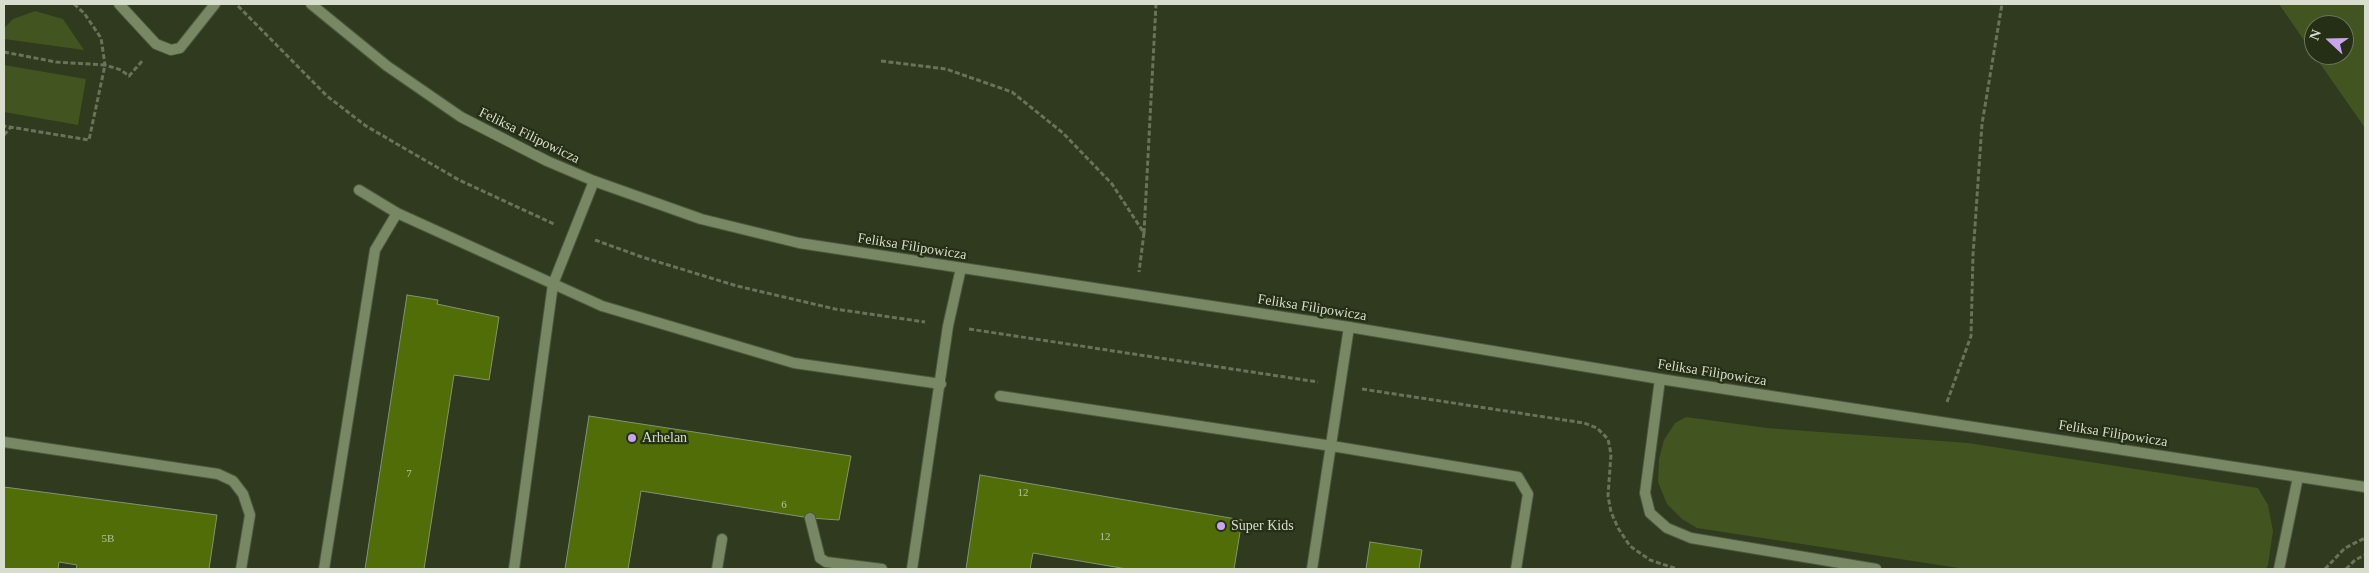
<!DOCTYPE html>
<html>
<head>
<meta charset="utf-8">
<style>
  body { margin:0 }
  #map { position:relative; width:2369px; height:573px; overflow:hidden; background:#2f3a1e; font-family:Georgia,serif }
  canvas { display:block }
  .frame { position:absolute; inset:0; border:5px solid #d7decd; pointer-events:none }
  .north { position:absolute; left:2304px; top:15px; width:50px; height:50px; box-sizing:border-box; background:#252f15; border:1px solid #6c755f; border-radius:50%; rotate:291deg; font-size:14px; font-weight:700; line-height:20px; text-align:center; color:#d7decd }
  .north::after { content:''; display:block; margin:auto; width:18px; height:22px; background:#c8a5ee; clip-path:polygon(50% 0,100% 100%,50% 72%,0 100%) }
</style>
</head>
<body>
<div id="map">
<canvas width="2369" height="573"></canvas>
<div class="frame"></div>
<div class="north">N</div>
</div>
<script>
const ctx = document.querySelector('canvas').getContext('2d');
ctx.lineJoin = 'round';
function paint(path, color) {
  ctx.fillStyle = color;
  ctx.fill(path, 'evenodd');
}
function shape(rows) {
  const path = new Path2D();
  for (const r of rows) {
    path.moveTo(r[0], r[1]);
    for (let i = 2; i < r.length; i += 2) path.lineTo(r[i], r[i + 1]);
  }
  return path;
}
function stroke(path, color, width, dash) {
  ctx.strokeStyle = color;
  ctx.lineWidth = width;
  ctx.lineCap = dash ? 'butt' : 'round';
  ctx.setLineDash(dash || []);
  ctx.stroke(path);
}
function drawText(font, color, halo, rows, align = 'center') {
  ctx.font = font + ' Georgia,serif';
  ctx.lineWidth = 4.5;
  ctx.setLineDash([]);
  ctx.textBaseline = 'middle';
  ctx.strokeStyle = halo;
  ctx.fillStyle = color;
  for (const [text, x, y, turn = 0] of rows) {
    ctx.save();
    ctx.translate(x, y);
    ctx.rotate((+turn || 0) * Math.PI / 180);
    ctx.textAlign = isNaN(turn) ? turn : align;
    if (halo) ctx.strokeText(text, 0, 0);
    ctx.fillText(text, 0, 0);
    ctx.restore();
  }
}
const green = shape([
  [2279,4,2365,4,2365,128,2314,55,2344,55,2344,25,2314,25,2314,55],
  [35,11,63,19,84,50,4,39,4,28,13,19],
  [4,65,86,79,78,125,4,112],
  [1686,417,1767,428,1968,443,2258,488,2268,505,2273,531,2268,565,2266,569,1965,569,1697,528,1682,519,1667,504,1658,482,1659,459,1664,440,1675,423]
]);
const building = shape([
  [407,295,438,300,437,304,499,317,489,380,454,375,424,569,365,569,407,295],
  [589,416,851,456,839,520,810,518,641,491,628,569,565,569,589,416],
  [980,475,1242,520,1234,569,1127,569,1033,553,1030,569,966,569,980,475],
  [4,487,217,515,209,569,76,569,77,565,59,562,58,569,4,569,4,487],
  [1370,542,1422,550,1419,569,1366,569,1370,542]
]);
const path = shape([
  [74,4,84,13,101,38,105,65,121,70,129,76,143,60],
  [238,6,327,96,366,126,459,180,554,224],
  [4,52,56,62,105,65,89,140,4,126],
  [881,61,946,69,1012,92,1063,133,1112,184,1144,233,1139,272],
  [4,135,11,127],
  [1144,233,1156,4],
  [595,240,642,257,737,286,835,309,925,322],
  [969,329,1318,382],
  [1362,389,1584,423,1597,428,1608,439,1611,454,1608,496,1611,512,1618,528,1630,546,1637,551,1650,560,1677,569],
  [1947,402,1971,336,1973,255,1982,124,2002,4],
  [2325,569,2345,548,2365,538],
  [2346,569,2355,560,2365,555]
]);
const service = shape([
  [119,4,156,44,171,50,180,48,215,4],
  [1660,379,1645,493,1650,513,1667,528,1691,538,1876,569],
  [4,442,218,474,233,481,243,494,250,515,241,569],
  [2279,569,2298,477]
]);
const minor = shape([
  [359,190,397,213],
  [1000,396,1332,446,1518,477,1528,494,1516,569],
  [810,518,820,558,826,562,882,569],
  [324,569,375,250,397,213,602,306,794,363,941,384],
  [514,569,553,284,594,181],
  [717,569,722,539],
  [912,569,948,326,961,268],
  [1312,569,1349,327]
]);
const tertiary = shape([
  [311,4,387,66,461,117,547,161,594,181,701,219,799,243,1349,327,1660,379,2365,487]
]);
const markers = [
  [632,438,5,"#c8a5ee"],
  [1221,526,5,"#c8a5ee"]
];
const numberNames = [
  ["7",409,474],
  ["12",1023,493],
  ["6",784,505],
  ["12",1105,537],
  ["5B",108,539]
];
const streetNames = [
  ["Feliksa Filipowicza",529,136,26],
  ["Feliksa Filipowicza",912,247,9],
  ["Feliksa Filipowicza",1312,308,9],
  ["Feliksa Filipowicza",1712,373,9],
  ["Feliksa Filipowicza",2113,434,9]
];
const poiNames = [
  ["Arhelan",642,438],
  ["Super Kids",1231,526]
];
paint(green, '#425420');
paint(building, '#506d07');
stroke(building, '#859273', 1);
stroke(service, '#4d583e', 12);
stroke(minor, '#4d583e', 12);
stroke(tertiary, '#4d583e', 12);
stroke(path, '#69725a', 3, [5, 2.5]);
stroke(service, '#798864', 10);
stroke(minor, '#798864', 10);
stroke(tertiary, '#798864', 10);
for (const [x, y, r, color] of markers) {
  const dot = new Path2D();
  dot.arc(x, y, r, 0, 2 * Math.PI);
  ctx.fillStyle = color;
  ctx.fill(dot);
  stroke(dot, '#252f15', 2);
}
drawText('11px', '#b5c29c', null, numberNames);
drawText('14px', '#d7decd', '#252f15', streetNames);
drawText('14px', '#d7decd', '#252f15', poiNames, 'left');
</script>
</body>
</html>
